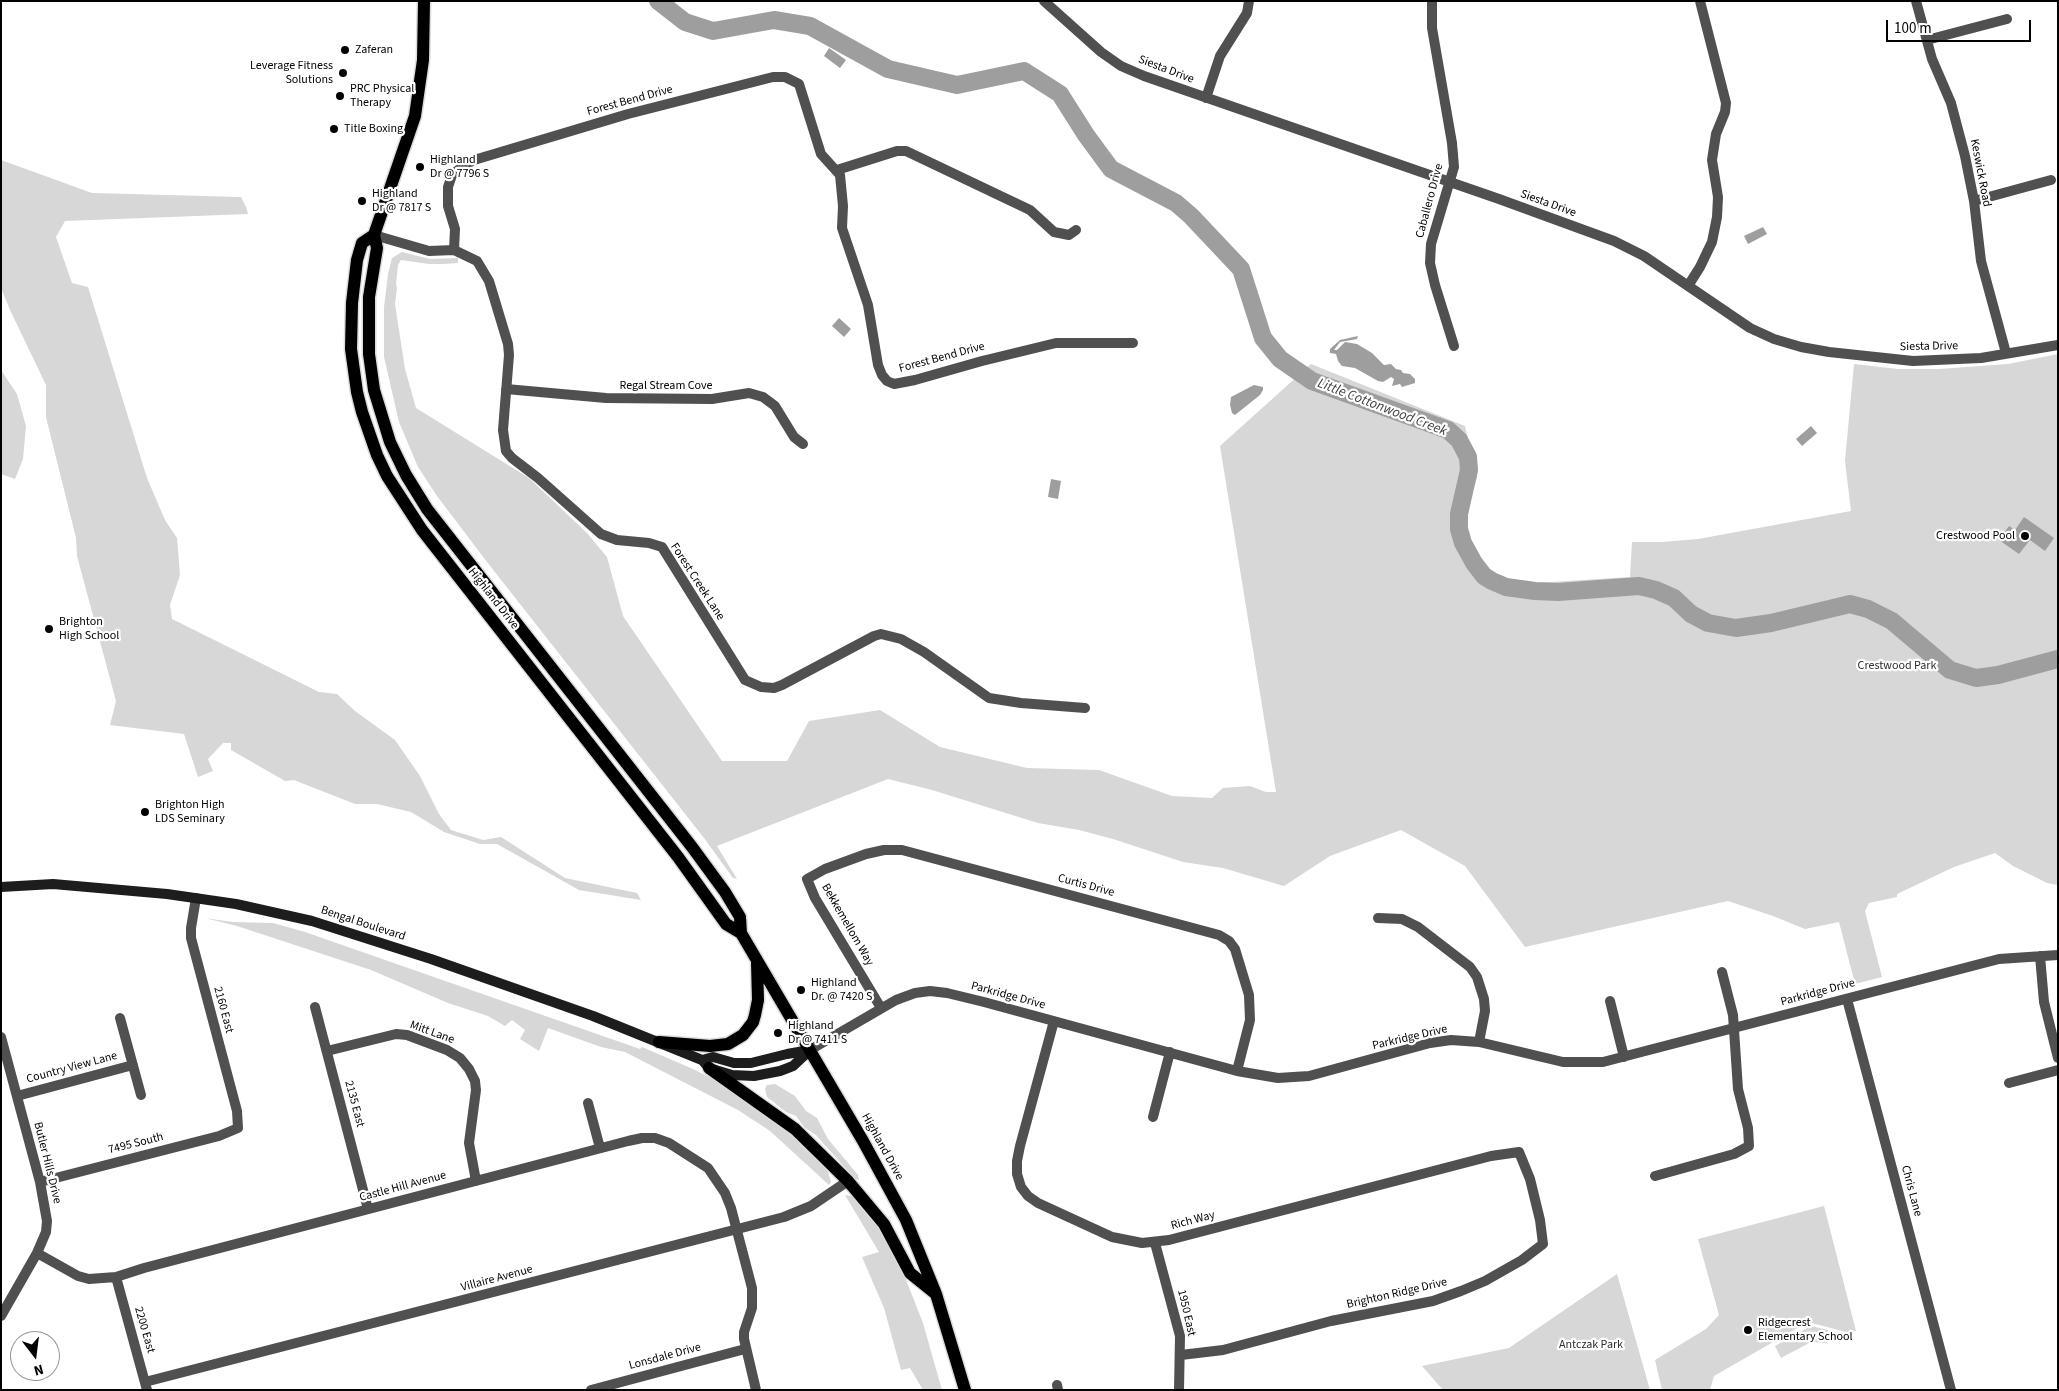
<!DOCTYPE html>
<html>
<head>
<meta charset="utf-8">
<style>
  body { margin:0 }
  #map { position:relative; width:2059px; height:1391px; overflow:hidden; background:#fff; font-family:"Source Sans 3",sans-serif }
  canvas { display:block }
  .frame { position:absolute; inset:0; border:2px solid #000; pointer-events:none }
  .north { position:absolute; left:10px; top:1331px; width:50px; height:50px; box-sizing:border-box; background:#fff; border:1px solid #999; border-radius:50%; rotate:165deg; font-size:14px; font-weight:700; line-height:20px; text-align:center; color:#000 }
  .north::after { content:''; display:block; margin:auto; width:18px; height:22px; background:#000; clip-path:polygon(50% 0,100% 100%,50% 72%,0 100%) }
  .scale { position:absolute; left:1886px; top:20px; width:145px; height:22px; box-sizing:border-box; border:2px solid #000; border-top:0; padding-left:6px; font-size:15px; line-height:18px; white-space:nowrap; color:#000; -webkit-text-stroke:4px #fff; paint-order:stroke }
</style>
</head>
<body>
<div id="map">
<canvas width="2059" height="1391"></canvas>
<div class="frame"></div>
<div class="north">N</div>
<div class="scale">100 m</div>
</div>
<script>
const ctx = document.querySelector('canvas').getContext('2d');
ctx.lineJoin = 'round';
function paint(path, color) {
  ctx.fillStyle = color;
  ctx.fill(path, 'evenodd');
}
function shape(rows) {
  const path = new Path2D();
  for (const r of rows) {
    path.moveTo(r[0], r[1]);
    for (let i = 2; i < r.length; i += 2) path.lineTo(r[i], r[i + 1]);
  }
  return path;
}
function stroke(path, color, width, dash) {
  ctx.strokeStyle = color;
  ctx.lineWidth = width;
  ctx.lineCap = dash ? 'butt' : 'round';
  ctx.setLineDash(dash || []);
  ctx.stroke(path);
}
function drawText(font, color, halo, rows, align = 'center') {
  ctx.font = font + ' "Source Sans 3",sans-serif';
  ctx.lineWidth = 4.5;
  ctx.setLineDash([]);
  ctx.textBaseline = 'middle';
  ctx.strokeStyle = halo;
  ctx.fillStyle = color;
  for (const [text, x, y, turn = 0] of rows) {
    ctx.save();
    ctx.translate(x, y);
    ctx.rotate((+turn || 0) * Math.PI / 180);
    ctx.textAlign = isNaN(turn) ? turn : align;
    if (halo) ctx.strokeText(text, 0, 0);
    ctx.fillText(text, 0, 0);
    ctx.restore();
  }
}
const green = shape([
  [1,160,92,193,241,197,246,207,248,214,65,221,56,237,72,283,88,287,147,478,165,520,177,538,180,575,170,605,172,619,319,692,337,694,355,711,395,740,420,776,439,814,451,830,483,840,501,837,565,878,637,893,641,900,579,890,497,844,480,844,444,832,411,812,377,804,355,804,294,780,285,781,231,750,231,743,223,743,208,759,213,771,198,777,184,734,110,725,116,701,77,556,76,538,46,417,46,385,10,310,1,288],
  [402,252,430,259,458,258,458,263,443,264,429,264,401,260,398,265,396,284,397,288,395,304,405,369,416,408,529,478,587,533,607,557,623,616,722,761,787,761,809,721,880,710,940,747,1027,768,1099,770,1172,796,1212,798,1223,788,1250,786,1266,792,1276,792,1220,446,1311,364,1465,426,1477,478,1466,504,1461,526,1494,579,1535,583,1630,577,1632,542,1662,542,1698,539,1851,511,1845,461,1854,364,1898,369,1939,369,2008,364,2058,354,2058,885,2047,883,2013,866,1995,853,1954,867,1897,894,1897,897,1869,903,1865,911,1882,977,1855,984,1839,922,1805,929,1773,916,1728,901,1525,947,1465,866,1401,830,1330,856,1284,886,1223,868,1183,862,1113,839,1079,830,1038,823,932,790,888,779,717,846,737,879,733,878,704,838,487,562,437,496,418,467,399,422,384,357,384,307,388,274,392,258],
  [1,370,17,394,26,426,23,459,15,479,1,474],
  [205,918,232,922,273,923,305,932,640,1049,642,1047,693,1069,721,1083,791,1131,803,1147,827,1168,831,1182,829,1185,770,1131,738,1110,625,1052,601,1047,548,1028,539,1051,520,1039,525,1030,512,1020,505,1026,488,1016,448,1003,371,970,237,926],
  [775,1084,795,1096,806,1111,817,1118,828,1139,858,1175,859,1180,855,1179,816,1135,805,1128,796,1116,786,1112,767,1097,765,1089,767,1085],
  [845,1195,855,1197,885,1237,899,1262,923,1323,942,1390,923,1390,910,1368,901,1370,884,1308,862,1257,879,1252],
  [1824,1206,1856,1331,1846,1332,1808,1322,1714,1376,1710,1390,1662,1390,1655,1360,1706,1329,1719,1315,1698,1239],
  [1617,1274,1650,1390,1443,1390,1422,1366,1509,1348],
  [1811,1326,1828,1330,1827,1343,1811,1342,1781,1358,1775,1346]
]);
const water = shape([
  [829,48,846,60,840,68,824,56],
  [1763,227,1767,234,1748,244,1744,236],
  [839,318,851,329,844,337,832,326],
  [1358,336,1357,339,1340,342,1334,350,1337,350,1345,342,1357,344,1372,353,1384,365,1391,364,1396,369,1401,370,1403,373,1410,374,1415,379,1415,383,1402,387,1400,384,1392,386,1394,379,1391,377,1383,382,1378,381,1355,368,1342,366,1338,361,1336,354,1330,353,1330,349,1340,340],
  [1254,385,1263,387,1263,390,1260,395,1235,415,1232,413,1230,405,1231,397],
  [1811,426,1817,433,1802,446,1796,439],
  [1051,479,1061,481,1058,499,1048,497],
  [2024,517,2054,538,2045,551,2030,540,2019,554,1999,540,2009,526,2015,530]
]);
const river = shape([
  [658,1,685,22,713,31,774,20,810,26,888,69,957,85,1024,71,1060,94,1086,135,1111,169,1176,203,1191,216,1241,269,1263,338,1280,359,1312,381,1448,430,1459,440,1468,457,1469,470,1459,514,1459,529,1463,543,1474,563,1484,576,1492,581,1506,587,1535,591,1558,592,1639,586,1656,590,1674,598,1691,614,1708,623,1736,628,1771,623,1850,604,1868,609,1892,621,1950,670,1976,678,1998,675,2058,659]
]);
const minor = shape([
  [1044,1,1101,52,1121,66,1144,76,1499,199,1614,241,1644,256,1750,328,1774,339,1801,347,1829,352,1913,361,1981,358,2058,345],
  [1432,1,1432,28,1452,143,1454,167,1431,244,1430,263,1435,285,1454,346],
  [1916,1,1932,59,1951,103,1965,156,1974,201,1981,261,2006,353],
  [1927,40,2007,19],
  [1206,98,1220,56,1247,13,1249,1],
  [837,170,897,151,906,151,1030,210,1054,232,1069,235,1076,230],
  [1974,201,2051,180],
  [374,235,429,251,454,250,477,261,489,281,508,344,509,355,503,430,506,451,512,458,538,478,601,534,617,540,649,543,662,547,745,680,761,687,774,688,782,685,874,636,881,634,901,639,924,652,989,698,1021,703,1085,708],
  [454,250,455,229,448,206,448,187,452,175,462,167,474,160,628,114,773,77,785,77,799,84,821,154,840,175,843,206,842,228,868,305,878,365,882,375,887,381,894,384,915,380,982,361,1056,343,1133,343],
  [1688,286,1700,267,1712,242,1717,217,1718,197,1712,160,1716,134,1725,112,1726,103,1700,1],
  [506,389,606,398,712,399,749,393,763,397,775,406,794,437,803,444],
  [1378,918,1402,919,1418,927,1470,967,1477,977,1484,999,1485,1011,1479,1042],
  [2040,956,2044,1002,2058,1058],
  [1847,999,1951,1390],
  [1610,1001,1624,1057],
  [315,1007,368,1209],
  [881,1008,815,898,807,879,825,869,866,854,884,850,902,850,1219,935,1229,941,1235,949,1249,995,1250,1020,1237,1071],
  [120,1018,141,1095],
  [1054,1021,1020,1146,1017,1161,1017,1174,1021,1187,1028,1196,1038,1203,1112,1237,1142,1243,1169,1240,1491,1156,1519,1152,1530,1179,1540,1220,1543,1244,1522,1260,1485,1281,1461,1291,1433,1301,1331,1321,1223,1350,1181,1355],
  [1,1037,40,1182,47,1221,46,1232,37,1253,1,1316],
  [810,1050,896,1000,915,993,930,991,947,993,984,1002,1237,1071,1278,1078,1309,1076,1430,1043,1451,1040,1479,1042,1563,1062,1603,1062,1999,959,2058,955],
  [327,1051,396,1034,407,1035,447,1050,460,1058,469,1069,475,1081,476,1090,469,1143,476,1181],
  [2009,1083,2058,1070],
  [17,1096,133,1065],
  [588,1103,600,1148],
  [1153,1117,1170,1052],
  [1655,1176,1734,1154,1749,1146,1748,1128,1738,1089,1733,1015,1722,972],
  [40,1182,219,1136,238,1128,237,1111,191,938,191,928,196,898],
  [1155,1243,1180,1336,1179,1390],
  [37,1253,78,1276,89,1279,116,1277,144,1268,628,1141,642,1138,655,1138,669,1143,708,1168,725,1193,731,1208,752,1288,752,1308,744,1332,744,1339,756,1390],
  [116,1277,147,1390],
  [145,1382,784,1217,811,1206,848,1181],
  [1057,1385,1058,1390],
  [591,1390,745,1349]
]);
const secondary = shape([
  [1,887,53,884,167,894,236,904,312,921,431,959,593,1016,702,1060,709,1068,732,1075,754,1076,780,1071,793,1066,810,1050],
  [702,1060,713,1057,734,1063,751,1063,787,1054,810,1050]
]);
const primary = shape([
  [424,1,423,60,415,116,374,235,377,248,369,297,369,354,374,390,390,442,406,475,427,509,692,847,725,892,740,917,741,933,863,1141,906,1220,936,1294,965,1390],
  [374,235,362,243,357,260,352,303,351,349,357,392,362,412,377,455,387,476,422,530,678,857,726,924,741,933],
  [659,1042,710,1046,728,1044,743,1035,753,1022,755,1015,758,1000,757,963],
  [709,1068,795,1129,848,1181,884,1224,910,1273,936,1294]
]);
const markers = [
  [345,50,5,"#000"],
  [343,73,5,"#000"],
  [340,96,5,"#000"],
  [334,129,5,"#000"],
  [420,167,5,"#000"],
  [362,201,5,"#000"],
  [2025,536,5,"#000"],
  [49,629,5,"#000"],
  [145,812,5,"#000"],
  [801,990,5,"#000"],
  [778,1033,5,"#000"],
  [1748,1330,5,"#000"]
];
const poiNames = [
  ["Zaferan",355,50],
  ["Leverage Fitness",333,66,"right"],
  ["Solutions",333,80,"right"],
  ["PRC Physical",350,89],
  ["Therapy",350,103],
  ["Title Boxing",344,129],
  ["Highland",430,160],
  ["Dr @ 7796 S",430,174],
  ["Highland",372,194],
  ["Dr @ 7817 S",372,208],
  ["Crestwood Pool",2015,536,"right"],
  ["Brighton",59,622],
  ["High School",59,636],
  ["Brighton High",155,805],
  ["LDS Seminary",155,819],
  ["Highland",811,983],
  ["Dr. @ 7420 S",811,997],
  ["Highland",788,1026],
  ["Dr @ 7411 S",788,1040],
  ["Ridgecrest",1758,1323],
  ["Elementary School",1758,1337]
];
const streetNames = [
  ["Siesta Drive",1166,70,21],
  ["Forest Bend Drive",630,101,-15],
  ["Keswick Road",1980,173,79],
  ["Caballero Drive",1430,201,-75],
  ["Siesta Drive",1548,204,20],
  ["Siesta Drive",1929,347,-1],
  ["Forest Bend Drive",942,358,-15],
  ["Regal Stream Cove",666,386],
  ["Forest Creek Lane",697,582,57],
  ["Highland Drive",493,599,52],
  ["Curtis Drive",1086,886,15],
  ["Bengal Boulevard",363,924,18],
  ["Bekkemellom Way",847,925,60],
  ["Parkridge Drive",1818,993,-15],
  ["Parkridge Drive",1008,996,15],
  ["2160 East",223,1010,75],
  ["Mitt Lane",432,1033,20],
  ["Parkridge Drive",1410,1038,-13],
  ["Country View Lane",72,1068,-15],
  ["2135 East",354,1104,75],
  ["7495 South",136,1144,-14],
  ["Highland Drive",882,1147,61],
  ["Butler Hills Drive",47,1163,76],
  ["Castle Hill Avenue",403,1187,-15],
  ["Chris Lane",1911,1191,75],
  ["Rich Way",1193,1221,-15],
  ["Villaire Avenue",497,1279,-15],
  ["Brighton Ridge Drive",1397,1294,-13],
  ["1950 East",1186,1313,77],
  ["2200 East",144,1330,74],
  ["Lonsdale Drive",665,1357,-15]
];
const parkNames = [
  ["Crestwood Park",1897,666],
  ["Antczak Park",1591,1345]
];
const waterNames = [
  ["Little Cottonwood Creek",1382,408,21]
];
paint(green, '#d7d7d7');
paint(water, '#9e9e9e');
stroke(river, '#9e9e9e', 18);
stroke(primary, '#dbdbdb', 15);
stroke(minor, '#505050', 10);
stroke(secondary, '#1d1d1d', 10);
stroke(primary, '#000', 12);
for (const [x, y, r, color] of markers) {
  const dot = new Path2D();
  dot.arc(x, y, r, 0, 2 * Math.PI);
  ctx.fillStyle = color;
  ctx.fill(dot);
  stroke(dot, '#fff', 2);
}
drawText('12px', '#000', '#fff', poiNames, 'left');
drawText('12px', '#000', '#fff', streetNames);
drawText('12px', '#2e2e2e', '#fff', parkNames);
drawText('italic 14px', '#3f3f3f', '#fff', waterNames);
</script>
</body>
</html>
